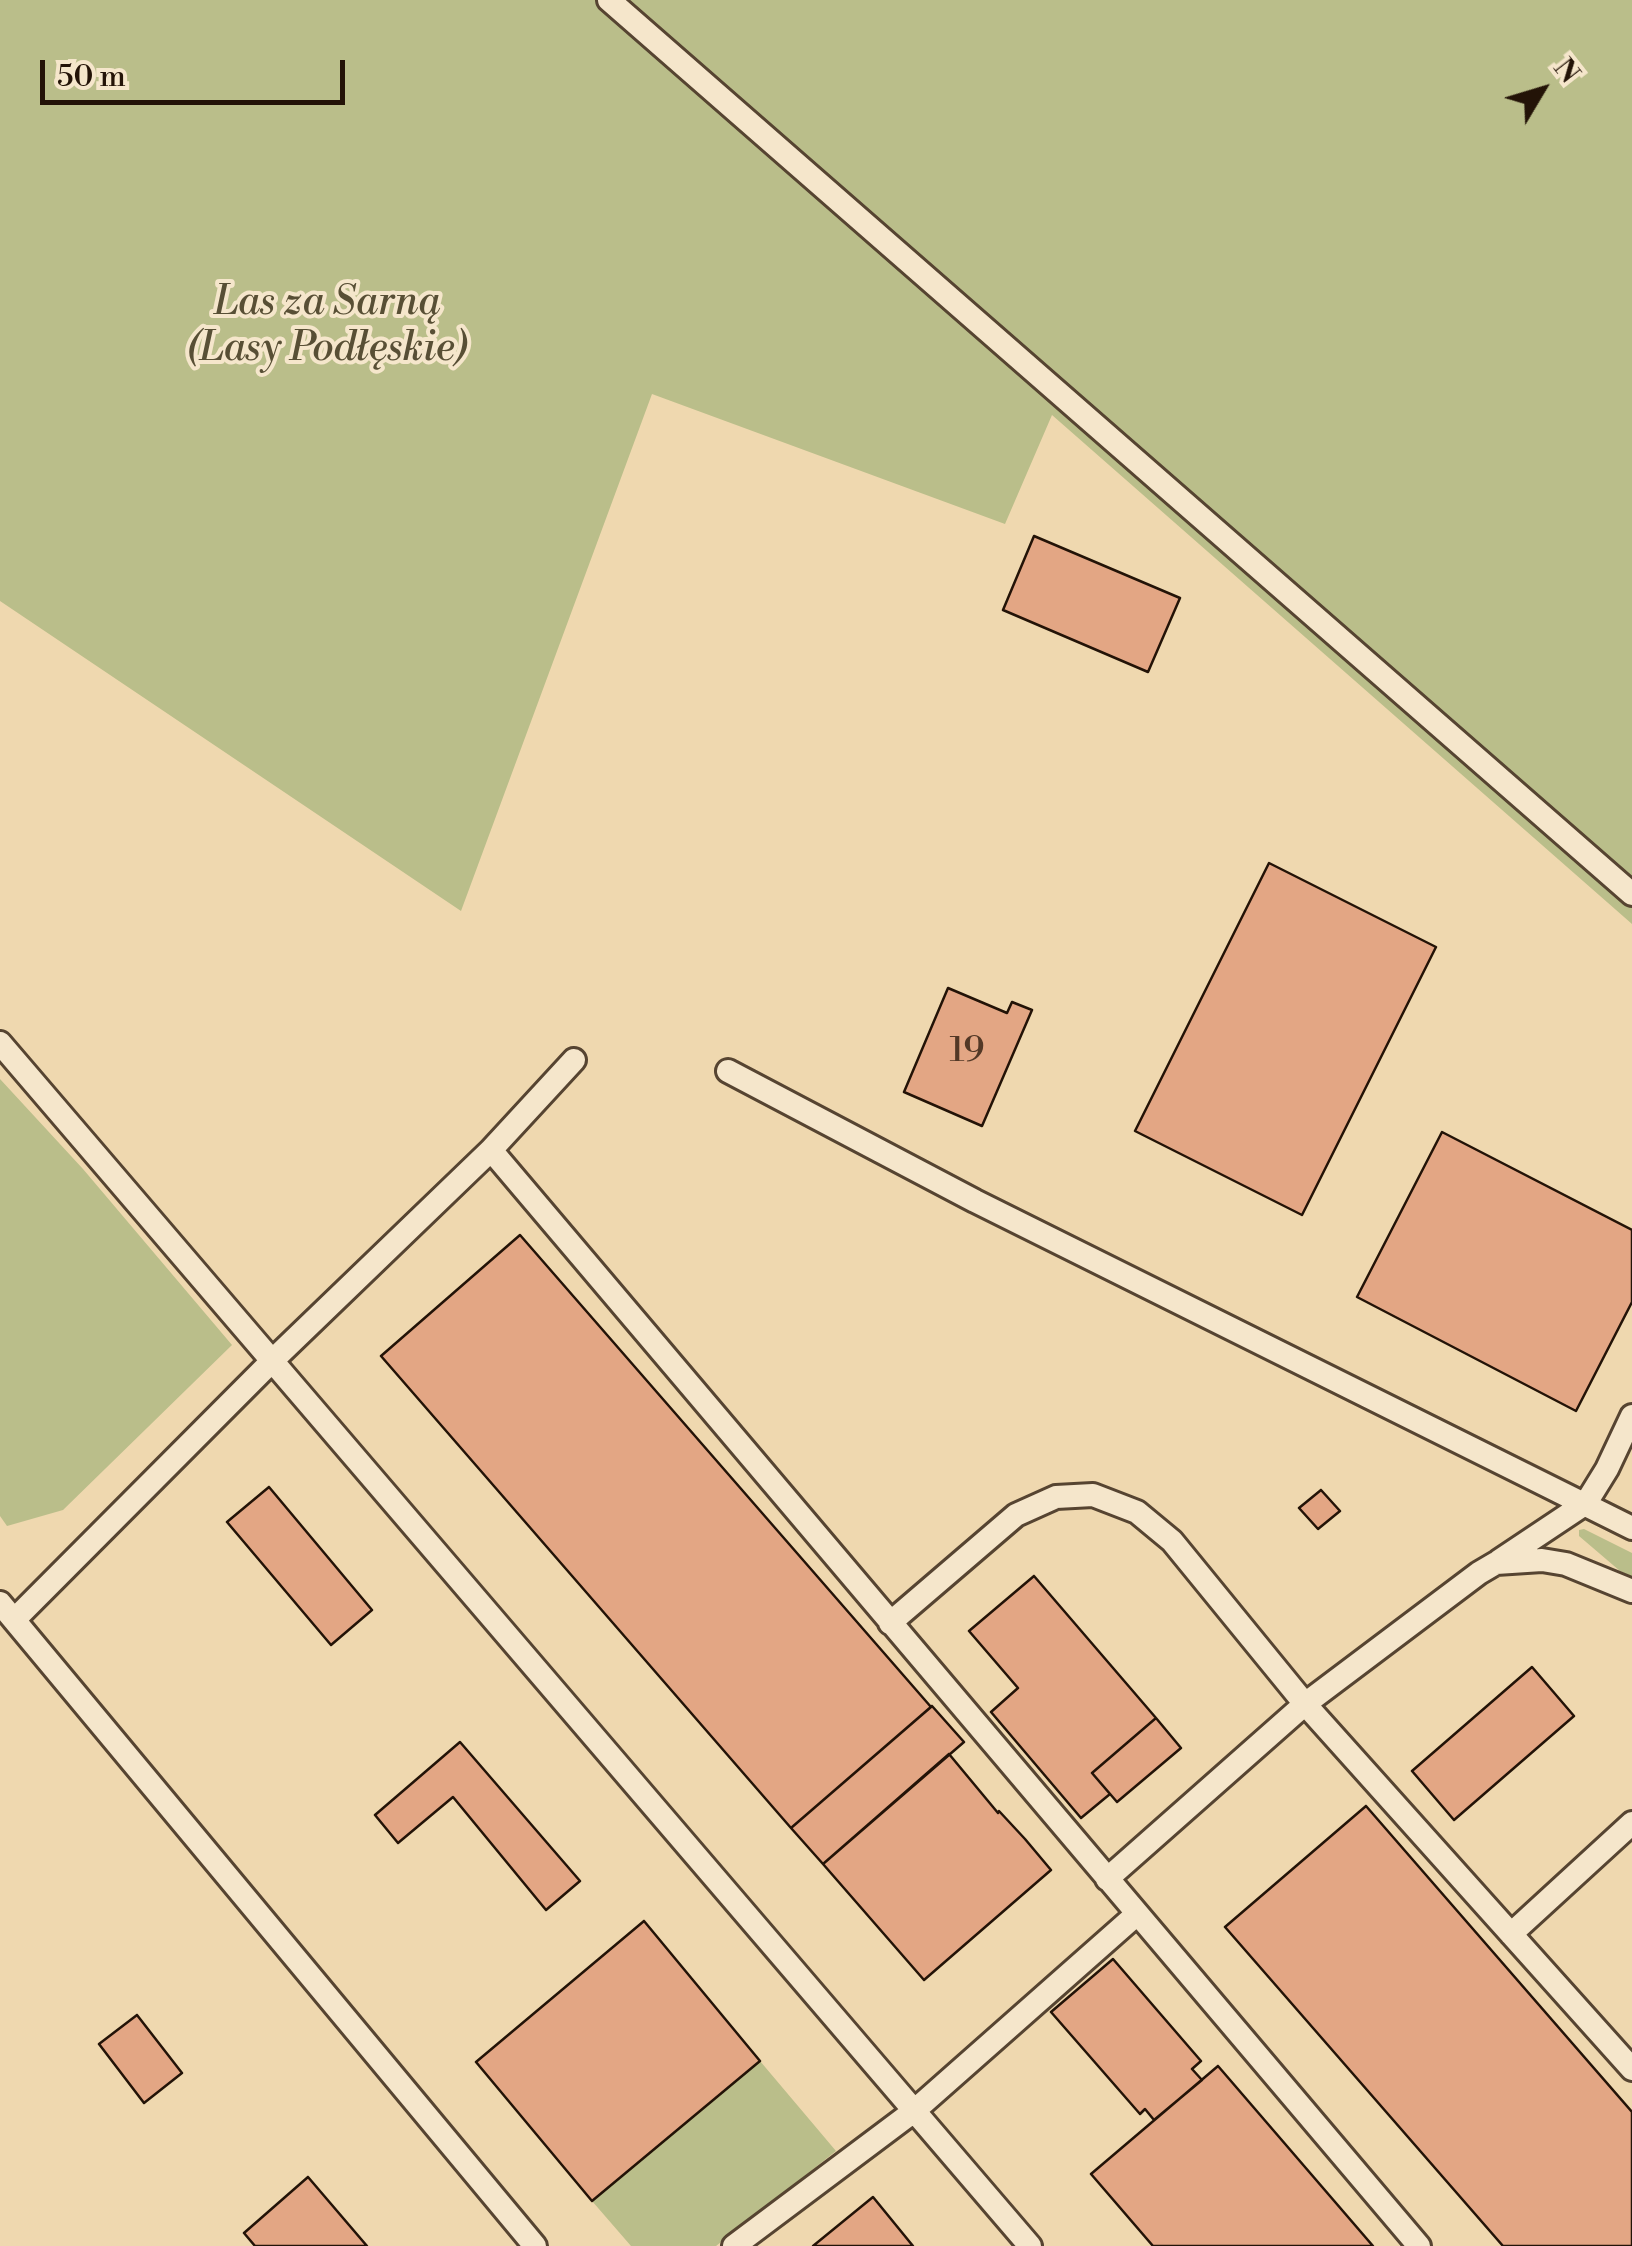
<!DOCTYPE html>
<html>
<head>
<meta charset="utf-8">
<style>
  body { margin:0 }
  #map { position:relative; width:1632px; height:2246px; overflow:hidden; background:#efd8af; font-family:"Libre Bodoni",serif }
  canvas { display:block }
  .north { position:absolute; left:1492px; top:40px; width:100px; height:100px; -webkit-text-stroke:8px #f5e6cb; paint-order:stroke; rotate:52deg; font-size:28px; font-weight:700; line-height:40px; text-align:center; color:#231307 }
  .north::after { content:''; display:block; margin:auto; width:35px; height:45px; background:#231307; clip-path:polygon(50% 0,100% 100%,50% 72%,0 100%) }
  .scale { position:absolute; left:40px; top:60px; width:305px; height:45px; box-sizing:border-box; border:5px solid #231307; border-top:0; padding-left:12px; font-size:30px; line-height:35px; white-space:nowrap; color:#231307; -webkit-text-stroke:8px #f5e6cb; paint-order:stroke }
</style>
</head>
<body>
<div id="map">
<canvas width="1632" height="2246"></canvas>
<div class="north">N</div>
<div class="scale">50 m</div>
</div>
<script>
const ctx = document.querySelector('canvas').getContext('2d');
ctx.lineJoin = 'round';
function paint(path, color) {
  ctx.fillStyle = color;
  ctx.fill(path, 'evenodd');
}
function shape(rows) {
  const path = new Path2D();
  for (const r of rows) {
    path.moveTo(r[0], r[1]);
    for (let i = 2; i < r.length; i += 2) path.lineTo(r[i], r[i + 1]);
  }
  return path;
}
function stroke(path, color, width, dash) {
  ctx.strokeStyle = color;
  ctx.lineWidth = width;
  ctx.lineCap = dash ? 'butt' : 'round';
  ctx.setLineDash(dash || []);
  ctx.stroke(path);
}
function drawText(font, color, halo, rows, align = 'center') {
  ctx.font = font + ' "Libre Bodoni",serif';
  ctx.lineWidth = 8;
  ctx.setLineDash([]);
  ctx.textBaseline = 'middle';
  ctx.strokeStyle = halo;
  ctx.fillStyle = color;
  for (const [text, x, y, turn = 0] of rows) {
    ctx.save();
    ctx.translate(x, y);
    ctx.rotate((+turn || 0) * Math.PI / 180);
    ctx.textAlign = isNaN(turn) ? turn : align;
    if (halo) ctx.strokeText(text, 0, 0);
    ctx.fillText(text, 0, 0);
    ctx.restore();
  }
}
const green = shape([
  [0,0,1632,0,1632,924,1052,415,1005,524,652,394,461,911,0,601],
  [0,1079,83,1169,232,1345,63,1510,7,1526,0,1516],
  [1584,1529,1632,1553,1632,1577,1620,1571,1579,1536,1579,1530],
  [760,2061,836,2151,716,2246,631,2246,592,2201]
]);
const building = shape([
  [1034,536,1180,598,1148,672,1003,610,1034,536],
  [1269,863,1436,947,1302,1215,1135,1131,1269,863],
  [948,988,1007,1013,1012,1002,1032,1010,982,1126,904,1092,948,988],
  [1442,1132,1632,1230,1632,1302,1576,1411,1357,1297,1442,1132],
  [520,1235,931,1707,791,1828,381,1356,520,1235],
  [269,1487,372,1610,331,1645,227,1522,269,1487],
  [1321,1490,1340,1511,1318,1529,1299,1508,1321,1490],
  [1034,1576,1156,1718,1092,1773,1110,1794,1081,1818,991,1712,1018,1688,969,1631,1034,1576],
  [1532,1667,1574,1716,1454,1820,1412,1771,1532,1667],
  [932,1706,964,1742,823,1864,791,1828,932,1706],
  [1156,1718,1181,1748,1117,1802,1092,1773,1156,1718],
  [460,1742,580,1881,546,1910,453,1797,398,1843,375,1815,460,1742],
  [949,1754,998,1813,999,1811,1025,1839,1051,1870,924,1980,823,1864,949,1754],
  [1366,1806,1632,2112,1632,2246,1503,2246,1225,1927,1366,1806],
  [644,1921,760,2061,592,2201,476,2062,644,1921],
  [1113,1959,1201,2061,1192,2069,1202,2080,1154,2120,1145,2109,1140,2114,1051,2012,1113,1959],
  [137,2015,182,2073,144,2103,99,2044,137,2015],
  [1218,2066,1373,2246,1153,2246,1091,2174,1218,2066],
  [308,2177,367,2246,255,2246,244,2233,308,2177],
  [873,2197,913,2246,813,2246,873,2197]
]);
const lane = shape([
  [609,0,1632,894],
  [0,1043,1030,2246],
  [728,1071,975,1201,1632,1528],
  [491,1150,574,1060],
  [1499,1561,1586,1503,1607,1469,1632,1416],
  [0,1603,535,2246],
  [14,1620,272,1361,491,1150,1419,2246],
  [890,1623,1016,1515,1056,1497,1093,1495,1137,1512,1172,1541,1305,1704,1632,2069],
  [1107,1879,1305,1704,1479,1573,1496,1563,1542,1560,1566,1564,1632,1591],
  [1511,1934,1632,1823],
  [734,2246,914,2111,1137,1914]
]);
const numberNames = [
  ["19",967,1053]
];
const parkNames = [
  ["Las za Sarną",327,304],
  ["(Lasy Podłęskie)",327,350]
];
paint(green, '#babe8a');
paint(building, '#e3a684');
stroke(building, '#231307', 2.5);
stroke(lane, '#564431', 28);
stroke(lane, '#f5e6cb', 22);
drawText('35px', '#533826', null, numberNames);
drawText('italic 40px', '#584f35', '#f5e6cb', parkNames);
</script>
</body>
</html>
